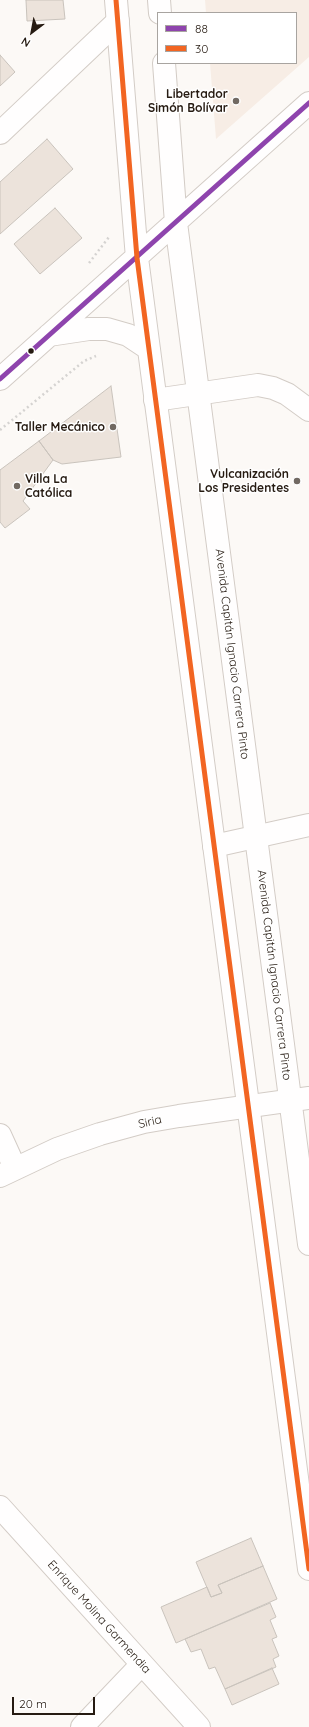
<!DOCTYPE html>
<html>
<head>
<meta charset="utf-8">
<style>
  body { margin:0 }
  #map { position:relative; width:309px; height:1727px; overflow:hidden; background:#fcf9f6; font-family:Quicksand,sans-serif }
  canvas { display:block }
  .legend { position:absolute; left:157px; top:12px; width:140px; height:52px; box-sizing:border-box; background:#fff; border:1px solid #a8a4a0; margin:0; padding:5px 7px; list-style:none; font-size:12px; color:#261b12 }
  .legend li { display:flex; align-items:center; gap:8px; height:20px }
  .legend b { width:20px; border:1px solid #a8a4a0 }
  .north { position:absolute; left:12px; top:12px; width:40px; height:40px; -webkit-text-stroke:3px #fff; paint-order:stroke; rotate:212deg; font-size:11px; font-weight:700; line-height:16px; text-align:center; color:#261b12 }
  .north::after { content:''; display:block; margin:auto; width:14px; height:18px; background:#261b12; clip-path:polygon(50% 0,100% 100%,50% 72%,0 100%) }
  .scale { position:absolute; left:12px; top:1697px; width:83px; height:18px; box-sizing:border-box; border:2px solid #261b12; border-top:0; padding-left:5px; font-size:12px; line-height:14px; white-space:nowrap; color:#261b12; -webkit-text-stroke:3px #fff; paint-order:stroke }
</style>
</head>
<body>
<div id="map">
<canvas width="309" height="1727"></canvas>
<ul class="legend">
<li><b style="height:5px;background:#8e44ad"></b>88</li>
<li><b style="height:5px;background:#f26522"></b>30</li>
</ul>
<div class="north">N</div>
<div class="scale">20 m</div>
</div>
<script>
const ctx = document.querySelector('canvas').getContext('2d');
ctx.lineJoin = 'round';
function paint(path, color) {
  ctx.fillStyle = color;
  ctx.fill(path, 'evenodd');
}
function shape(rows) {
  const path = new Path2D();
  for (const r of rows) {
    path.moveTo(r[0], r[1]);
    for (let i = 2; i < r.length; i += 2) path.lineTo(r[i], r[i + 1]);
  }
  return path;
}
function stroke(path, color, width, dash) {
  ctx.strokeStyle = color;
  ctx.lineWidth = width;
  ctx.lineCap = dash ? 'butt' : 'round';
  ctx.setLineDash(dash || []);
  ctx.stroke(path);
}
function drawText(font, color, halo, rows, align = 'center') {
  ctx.font = font + ' Quicksand,sans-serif';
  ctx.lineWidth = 3;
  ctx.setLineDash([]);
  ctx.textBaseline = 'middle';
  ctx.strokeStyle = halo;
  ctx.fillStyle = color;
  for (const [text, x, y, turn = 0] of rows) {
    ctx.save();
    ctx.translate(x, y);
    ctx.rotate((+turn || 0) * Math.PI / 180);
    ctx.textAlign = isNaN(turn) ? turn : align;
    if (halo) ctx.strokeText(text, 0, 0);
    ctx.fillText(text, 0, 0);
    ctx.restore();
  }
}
const built = shape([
  [205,0,309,0,309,57,216,139,210,63,296,63,296,13,206,13]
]);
const building = shape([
  [26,0,63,0,65,19,27,21,26,0],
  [0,55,15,72,0,86,0,55],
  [47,139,73,169,0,234,0,182,47,139],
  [55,208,82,238,40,274,14,244,55,208],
  [111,386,121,457,62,464,53,460,39,441,111,386],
  [39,441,53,460,23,501,30,509,5,528,0,522,0,470,39,441],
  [251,1538,263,1566,218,1585,222,1593,211,1597,196,1562,251,1538],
  [263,1566,277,1599,176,1643,161,1607,207,1587,211,1597,222,1593,218,1585,263,1566],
  [270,1603,276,1617,270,1620,277,1637,272,1639,279,1656,273,1659,276,1667,225,1689,215,1667,209,1669,201,1649,191,1652,185,1639,270,1603],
  [272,1668,279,1684,232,1705,225,1689,272,1668]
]);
const path = shape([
  [89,263,109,237],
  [0,430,84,361,96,356]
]);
const minor = shape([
  [0,133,118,21],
  [155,400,258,385,273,388,287,394,309,410],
  [214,846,309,825],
  [0,1135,15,1168],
  [0,1176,57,1149,100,1134,144,1122,179,1116,309,1098],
  [0,1507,199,1727],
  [82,1727,142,1664]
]);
const tertiary = shape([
  [116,0,137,258,309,1569],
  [159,0,160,13],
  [164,63,176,223,309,1244],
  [49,335,89,329,107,329,128,335,149,349],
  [0,379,309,103]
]);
const bus1 = shape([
  [0,379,309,103]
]);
const bus2 = shape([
  [116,0,137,258,309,1569]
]);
const markers = [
  [236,101,4,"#716962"],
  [31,351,3.5,"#261b12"],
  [113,427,4,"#716962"],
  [297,481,4,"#716962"],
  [17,486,4,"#716962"]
];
const poiNames = [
  ["Libertador",228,94],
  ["Simón Bolívar",228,108],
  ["Taller Mecánico",105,427],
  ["Vulcanización",289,474],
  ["Los Presidentes",289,488],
  ["Villa La",25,479,"left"],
  ["Católica",25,493,"left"]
];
const streetNames = [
  ["Avenida Capitán Ignacio Carrera Pinto",232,654,83],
  ["Avenida Capitán Ignacio Carrera Pinto",274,975,83],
  ["Siria",150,1122,-13],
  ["Enrique Molina Garmendia",99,1617,48]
];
paint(built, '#f7ede5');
paint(building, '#ece3db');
stroke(building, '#c9c3bc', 1);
stroke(minor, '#d3ccc6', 24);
stroke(tertiary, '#d3ccc6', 24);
stroke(path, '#d5d3d1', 2.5, [2, 3]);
stroke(minor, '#fffefe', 22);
stroke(tertiary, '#fffefe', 22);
stroke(bus1, '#8e44ad', 5);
stroke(bus2, '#f26522', 5);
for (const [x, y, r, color] of markers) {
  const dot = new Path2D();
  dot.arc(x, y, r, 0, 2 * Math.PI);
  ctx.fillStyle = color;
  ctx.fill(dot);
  stroke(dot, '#fff', 1.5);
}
drawText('bold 12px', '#261b12', '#fff', poiNames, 'right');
drawText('12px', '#261b12', '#fff', streetNames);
</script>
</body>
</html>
